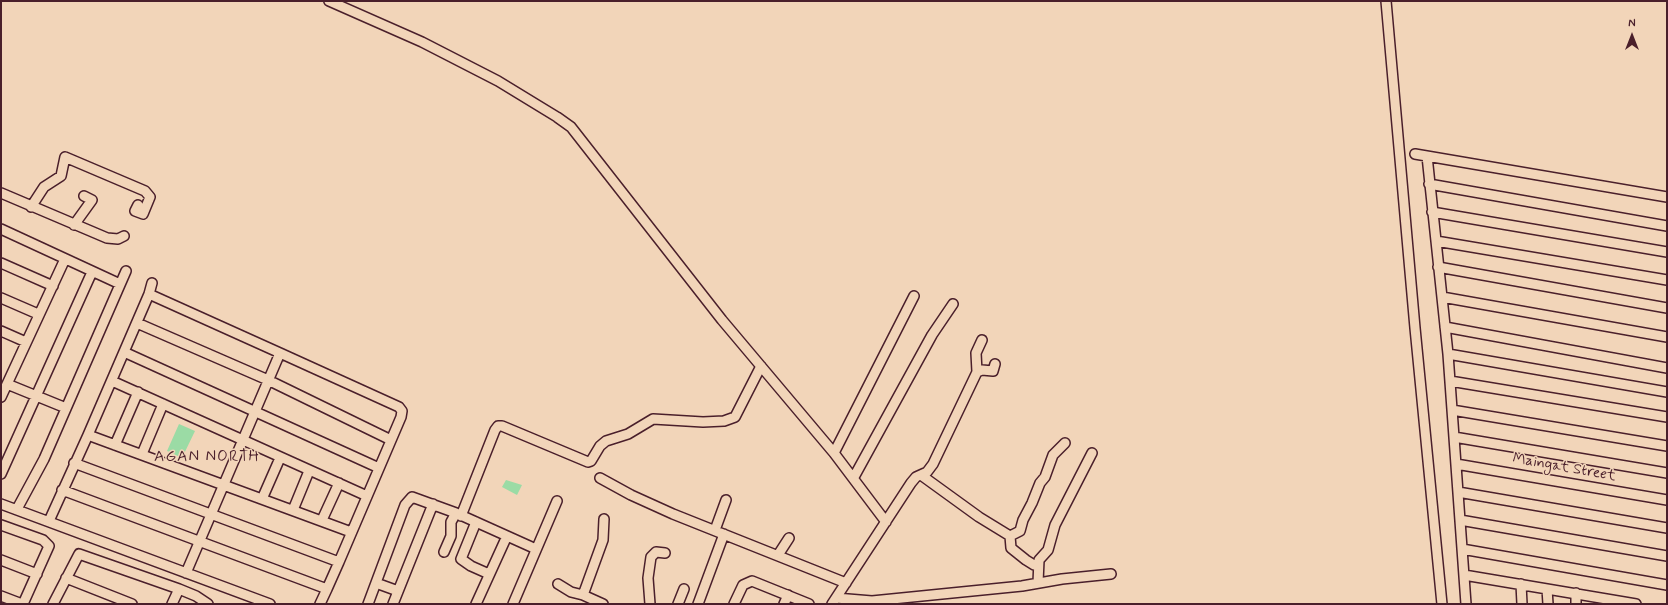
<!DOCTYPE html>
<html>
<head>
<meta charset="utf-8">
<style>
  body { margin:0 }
  #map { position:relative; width:1668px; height:605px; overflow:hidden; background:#f2d5b9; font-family:Mynerve,sans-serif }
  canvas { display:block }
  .frame { position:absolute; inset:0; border:2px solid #4a1f2b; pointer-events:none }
  .north { position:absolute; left:1612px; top:16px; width:40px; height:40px; -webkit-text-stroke:3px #f2d5b9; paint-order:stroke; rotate:0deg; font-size:11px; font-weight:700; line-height:16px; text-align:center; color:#4a1f2b }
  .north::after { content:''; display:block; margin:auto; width:14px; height:18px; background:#4a1f2b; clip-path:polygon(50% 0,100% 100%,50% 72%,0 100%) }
</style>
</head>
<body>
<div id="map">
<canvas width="1668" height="605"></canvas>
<div class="frame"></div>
<div class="north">N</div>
</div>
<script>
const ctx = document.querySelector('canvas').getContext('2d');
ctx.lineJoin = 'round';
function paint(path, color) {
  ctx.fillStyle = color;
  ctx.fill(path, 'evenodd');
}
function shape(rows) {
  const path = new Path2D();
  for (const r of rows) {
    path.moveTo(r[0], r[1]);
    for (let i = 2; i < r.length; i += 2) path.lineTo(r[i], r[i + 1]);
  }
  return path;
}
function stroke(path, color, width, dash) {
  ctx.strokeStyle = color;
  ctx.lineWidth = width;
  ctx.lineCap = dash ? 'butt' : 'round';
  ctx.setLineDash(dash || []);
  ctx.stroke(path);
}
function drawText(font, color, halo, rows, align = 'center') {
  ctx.font = font + ' Mynerve,sans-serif';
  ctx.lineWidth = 3;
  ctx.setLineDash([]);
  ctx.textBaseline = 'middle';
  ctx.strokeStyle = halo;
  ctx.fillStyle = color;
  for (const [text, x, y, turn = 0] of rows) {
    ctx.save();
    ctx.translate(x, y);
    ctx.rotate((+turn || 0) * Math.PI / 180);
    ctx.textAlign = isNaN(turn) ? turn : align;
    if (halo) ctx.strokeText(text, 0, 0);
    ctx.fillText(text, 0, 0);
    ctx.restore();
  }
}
const green = shape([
  [179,424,195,431,182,458,167,451],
  [506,480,522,485,517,495,502,487]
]);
const minor = shape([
  [329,1,422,42,498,81,557,117,571,127,722,320,834,453],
  [1386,1,1415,328,1442,604],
  [1415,154,1667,197],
  [1427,156,1448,354,1466,604],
  [1429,184,1667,226],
  [1,193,107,238,118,239,124,236],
  [31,207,44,187,61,176,65,157,145,191,150,197,143,214,135,211,138,205],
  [1432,212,1667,252],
  [74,225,92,200,84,196],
  [1,229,120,284],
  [1436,241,1667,280],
  [1,263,53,286],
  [1438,267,1667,308],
  [149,294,152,283],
  [1442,297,1667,337],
  [1,298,38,314],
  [137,323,268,380,391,440],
  [1445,327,1667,368],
  [1,331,26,342],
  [124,352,379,468],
  [280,353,399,407,402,411,401,417,339,562],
  [1448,354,1667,392],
  [977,372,982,370,993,371,995,364],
  [112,381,367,496],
  [1450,381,1667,417],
  [7,384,66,408],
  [1,397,65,259],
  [1452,410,1667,446],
  [88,435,351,532],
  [1454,437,1667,473],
  [115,445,138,392],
  [142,454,163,404],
  [1456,464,1667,500],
  [1,474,92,272],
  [921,475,979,517,1010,536,1020,531,1023,520,1032,503,1040,483,1045,477,1053,455,1065,443],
  [854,477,932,335,953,304],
  [600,478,631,495,673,514,846,583],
  [62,490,327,589,339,562,74,463],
  [1458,492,1667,528],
  [262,499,280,458],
  [1,504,270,604],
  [17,509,44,459,126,271],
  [293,510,309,471],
  [461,516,495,430,498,426,502,426,588,462,591,461,600,446,606,441,628,434,653,419,703,422,724,421,735,417,761,366],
  [322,520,339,483],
  [1460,520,1667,556],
  [49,521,88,435,149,294,280,353,186,573],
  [476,522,461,559,471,566,489,574],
  [886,522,834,453,914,296],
  [1,525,43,540,49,546,23,604],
  [715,530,726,500],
  [1010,536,1011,548,1026,560,1034,565,1038,564],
  [1462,549,1667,585],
  [444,552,451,536,451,522,456,513],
  [778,555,789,538],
  [1,560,37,574],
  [1464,575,1636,604],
  [66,578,132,604],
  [376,583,398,591],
  [1038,583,1039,560,1048,550,1055,525,1092,453],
  [558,584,571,592,583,595],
  [1521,584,1522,604],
  [1547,589,1548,604],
  [1576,593,1576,604],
  [1,596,22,604],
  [836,598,872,601,1022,586,1062,579,1111,574],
  [53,604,79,554,179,589],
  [172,604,179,589,196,596,208,604],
  [320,604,327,589],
  [368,604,405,505,412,497,456,513,536,549],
  [393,604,433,504],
  [476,604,507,536],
  [513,604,557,501],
  [603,604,583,595,603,540,604,519],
  [650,604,648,578,651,557,656,552,665,553],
  [678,604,684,589],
  [698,604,724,534],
  [734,604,743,585,752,581,809,604],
  [784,604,788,595],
  [832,604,911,483,916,477,927,472,933,464,977,372,976,353,982,340]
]);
const streetNames = [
  ["Maingat Street",1564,468,10]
];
const neighbourhoodNames = [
  ["AGAN NORTH",207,458]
];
paint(green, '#9bdba5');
stroke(minor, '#4a1f2b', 12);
stroke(minor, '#f2d5b9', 9);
drawText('15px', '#4a1f2b', '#f2d5b9', streetNames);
ctx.letterSpacing = '1px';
drawText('16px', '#4a1f2b', '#f2d5b9', neighbourhoodNames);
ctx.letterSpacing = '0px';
</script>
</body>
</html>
